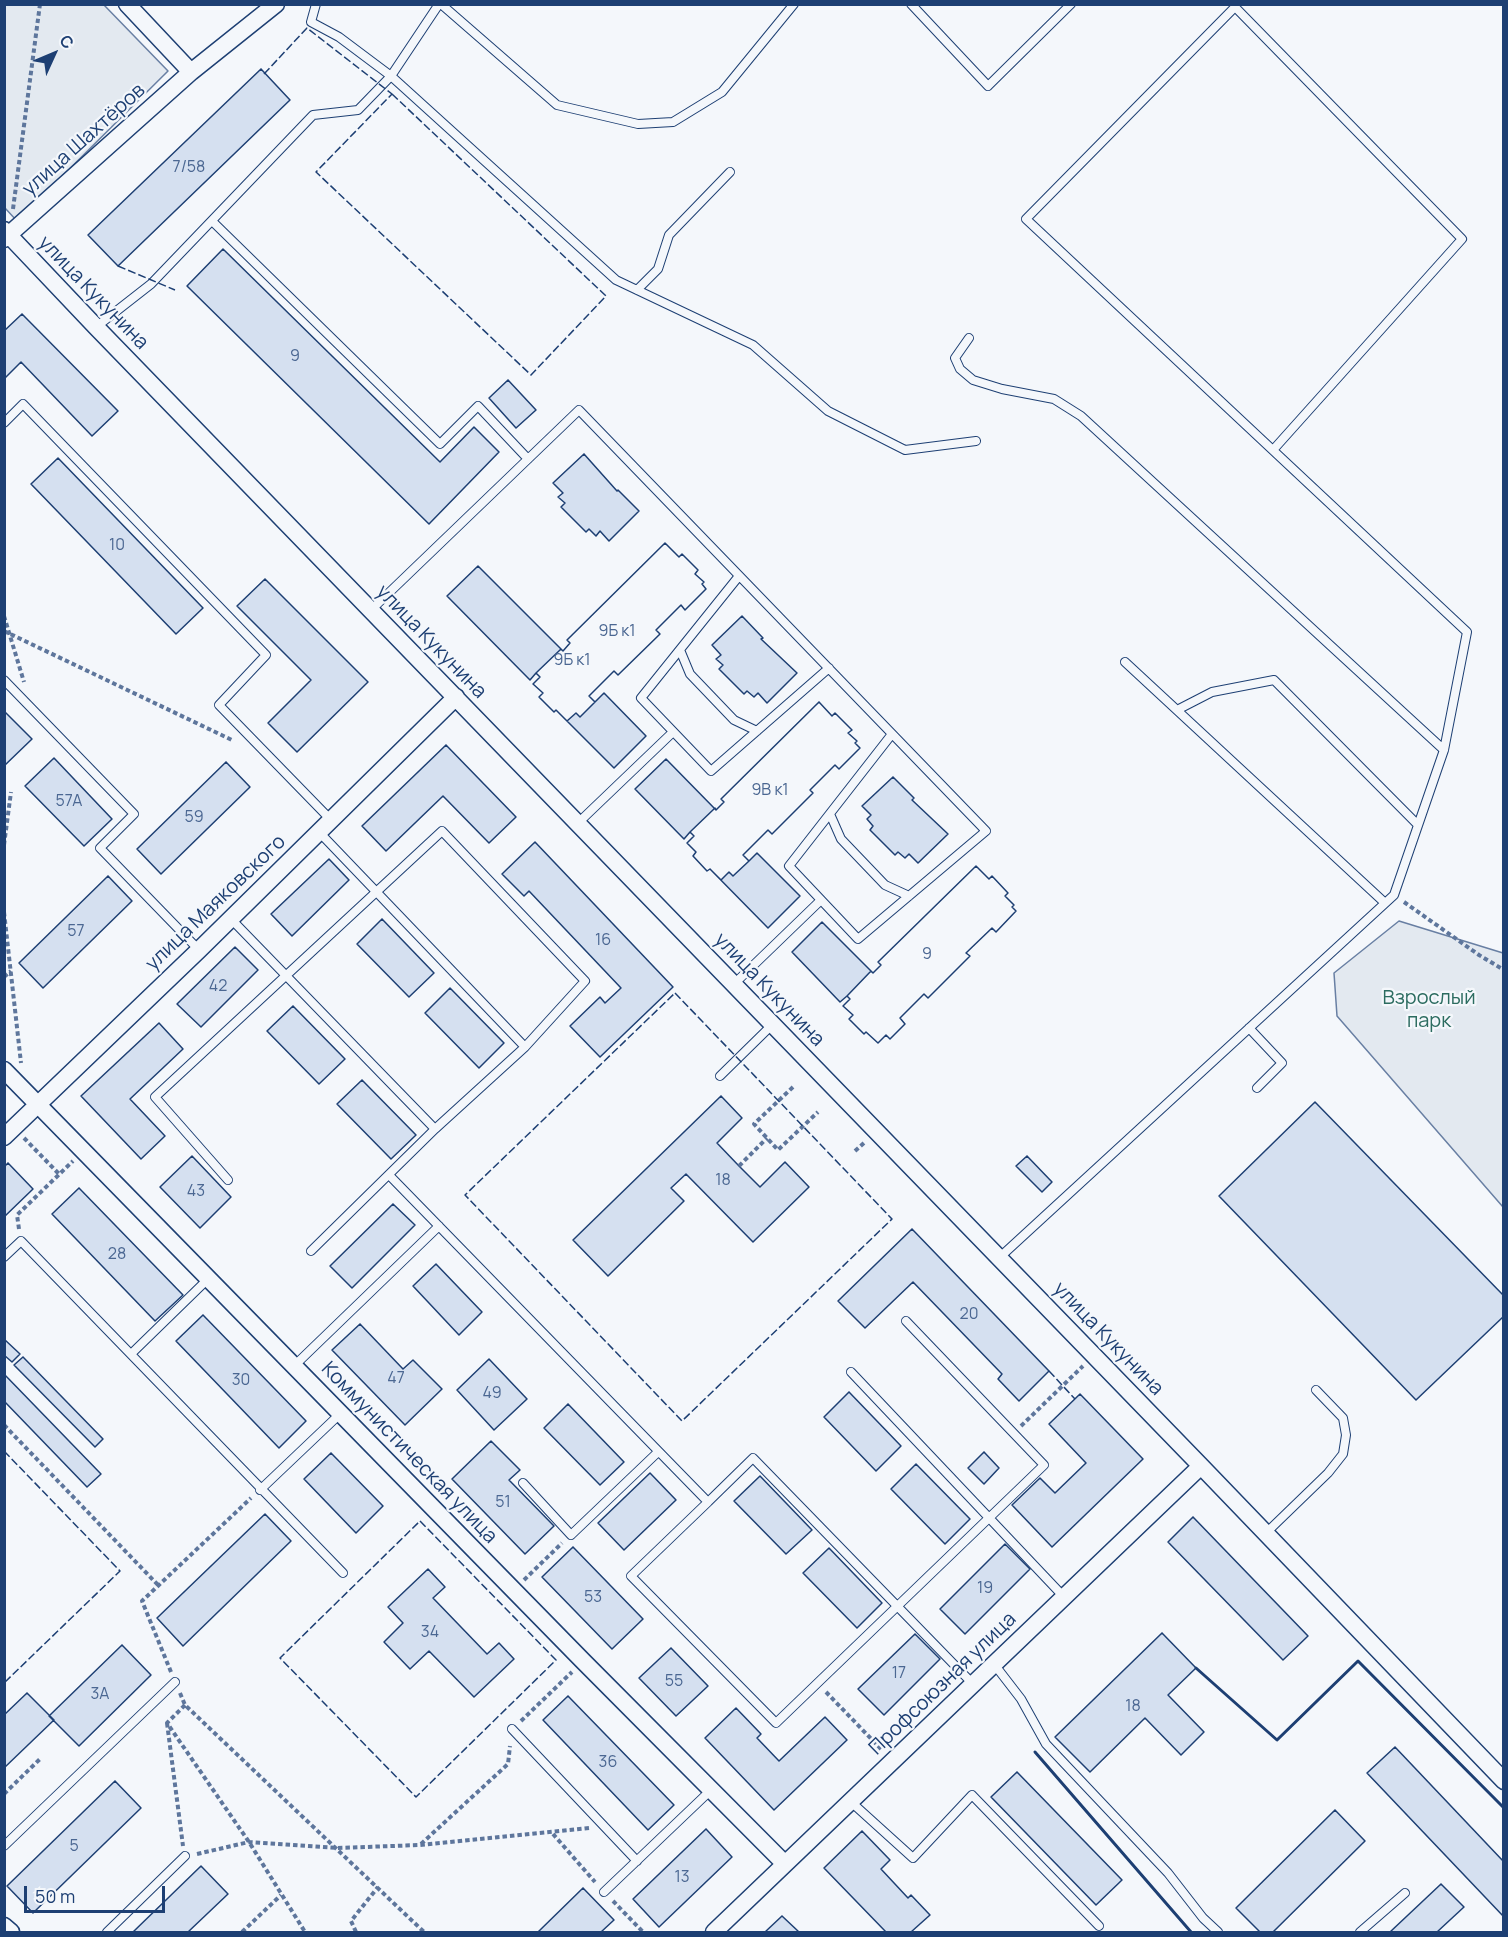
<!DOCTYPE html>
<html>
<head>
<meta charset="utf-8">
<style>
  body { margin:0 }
  #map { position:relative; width:1508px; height:1937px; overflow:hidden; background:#f4f7fb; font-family:Manrope,sans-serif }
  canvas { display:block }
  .frame { position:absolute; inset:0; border:6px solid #1d3f73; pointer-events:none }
  .north { position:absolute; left:24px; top:24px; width:60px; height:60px; -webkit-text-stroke:4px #f4f7fb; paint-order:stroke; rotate:46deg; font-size:16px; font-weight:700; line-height:24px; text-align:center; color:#1d3f73 }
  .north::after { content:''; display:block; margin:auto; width:21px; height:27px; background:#1d3f73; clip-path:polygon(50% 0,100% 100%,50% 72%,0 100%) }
  .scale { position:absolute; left:24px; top:1886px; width:141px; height:27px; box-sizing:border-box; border:3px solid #1d3f73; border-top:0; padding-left:8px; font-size:18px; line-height:21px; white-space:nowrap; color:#1d3f73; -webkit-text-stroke:4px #f4f7fb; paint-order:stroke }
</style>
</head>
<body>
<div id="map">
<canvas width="1508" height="1937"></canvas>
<div class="frame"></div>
<div class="north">С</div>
<div class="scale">50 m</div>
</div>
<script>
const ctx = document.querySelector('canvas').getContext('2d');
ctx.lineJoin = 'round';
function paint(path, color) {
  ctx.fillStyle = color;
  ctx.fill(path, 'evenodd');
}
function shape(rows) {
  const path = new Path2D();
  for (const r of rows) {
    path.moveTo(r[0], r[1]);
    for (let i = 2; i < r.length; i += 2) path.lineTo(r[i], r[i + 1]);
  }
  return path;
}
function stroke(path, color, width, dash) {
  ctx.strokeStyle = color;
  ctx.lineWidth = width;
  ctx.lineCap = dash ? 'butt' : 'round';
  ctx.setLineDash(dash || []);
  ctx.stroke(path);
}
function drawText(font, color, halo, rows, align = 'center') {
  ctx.font = font + ' Manrope,sans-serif';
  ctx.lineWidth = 4.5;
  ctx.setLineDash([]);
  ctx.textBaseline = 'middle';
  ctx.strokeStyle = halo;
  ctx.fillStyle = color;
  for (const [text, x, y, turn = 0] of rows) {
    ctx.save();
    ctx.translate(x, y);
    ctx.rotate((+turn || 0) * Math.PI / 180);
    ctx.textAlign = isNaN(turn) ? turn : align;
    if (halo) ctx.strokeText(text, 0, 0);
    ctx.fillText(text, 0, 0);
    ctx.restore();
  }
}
const green = shape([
  [5,5,104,5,168,71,17,221,5,208,5,5],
  [1399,921,1503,953,1503,1207,1337,1016,1334,973,1399,921]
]);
const building = shape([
  [261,69,290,100,118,266,88,235,261,69],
  [223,249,440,462,474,427,499,452,429,524,187,286,223,249],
  [22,314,118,411,92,436,21,362,4,379,4,331,22,314],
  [508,380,536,410,516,428,489,398,508,380],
  [584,454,617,491,618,490,639,511,609,541,600,531,596,536,589,529,586,532,561,507,565,503,558,497,563,493,553,483,584,454],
  [58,458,203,608,176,634,31,484,58,458],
  [665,543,679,557,682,554,698,570,695,574,704,582,702,584,706,589,685,610,681,605,656,630,660,634,618,675,614,671,589,696,595,702,604,693,646,736,614,768,556,710,554,712,539,697,543,693,533,684,540,677,536,673,530,680,447,596,478,566,563,651,570,643,567,640,665,543],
  [665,543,679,557,682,554,698,570,695,574,704,582,702,584,706,589,685,610,681,605,656,630,660,634,618,675,614,671,589,696,595,702,580,717,576,713,567,721,556,710,554,712,539,697,543,693,533,684,540,677,536,673,561,649,563,651,570,643,567,640,665,543],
  [265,579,368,682,297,752,268,723,311,680,237,606,265,579],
  [742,616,763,638,761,639,797,673,767,703,758,693,754,697,747,691,744,694,719,669,723,665,716,659,721,655,712,645,742,616],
  [819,702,832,716,835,713,852,730,848,733,857,741,855,743,860,748,839,769,835,765,810,790,813,793,772,834,768,830,743,855,749,861,757,853,800,896,768,928,710,869,707,871,693,856,696,852,687,843,694,836,690,832,684,839,635,789,666,759,716,810,724,802,721,799,819,702],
  [819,702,832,716,835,713,852,730,848,733,857,741,855,743,860,748,839,769,835,765,810,790,813,793,772,834,768,830,743,855,749,861,733,876,729,872,721,880,710,869,707,871,693,856,696,852,687,843,694,836,690,832,715,808,716,810,724,802,721,799,819,702],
  [4,711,32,739,4,766,4,711],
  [446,745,516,817,489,843,443,796,386,851,362,826,446,745],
  [54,758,112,819,84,846,25,786,54,758],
  [226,762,250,787,161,874,137,849,226,762],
  [893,777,914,798,912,800,948,834,918,863,909,854,905,858,898,852,895,855,870,830,873,826,867,819,871,815,862,806,893,777],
  [535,842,673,987,600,1057,570,1026,600,997,605,1003,621,988,529,891,524,896,502,874,535,842],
  [329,859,349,880,292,936,271,914,329,859],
  [976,866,989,879,992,876,1008,893,1005,896,1014,905,1012,907,1016,911,996,932,992,928,966,953,970,956,928,998,924,994,900,1018,905,1024,890,1039,886,1035,878,1043,866,1032,864,1034,849,1019,853,1015,843,1006,850,999,847,996,840,1002,792,952,822,922,873,973,881,965,878,962,976,866],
  [976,866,989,879,992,876,1008,893,1005,896,1014,905,1012,907,1016,911,996,932,992,928,966,953,970,956,928,998,924,994,900,1018,905,1024,890,1039,886,1035,878,1043,866,1032,864,1034,849,1019,853,1015,843,1006,850,999,847,996,871,971,873,973,881,965,878,962,976,866],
  [108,876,132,901,43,988,19,963,108,876],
  [382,919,434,973,409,997,357,944,382,919],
  [235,947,258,970,201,1027,177,1004,235,947],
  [450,988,504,1043,479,1068,425,1013,450,988],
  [293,1006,345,1059,319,1084,267,1031,293,1006],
  [159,1023,183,1049,130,1099,165,1136,141,1159,81,1096,159,1023],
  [362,1080,416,1135,391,1159,337,1104,362,1080],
  [721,1096,742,1118,717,1143,739,1166,760,1187,785,1162,809,1187,753,1242,686,1174,671,1188,684,1201,608,1276,573,1240,721,1096],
  [1315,1102,1504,1296,1504,1316,1416,1400,1219,1196,1315,1102],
  [192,1156,231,1197,200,1228,160,1187,192,1156],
  [1027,1156,1052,1182,1042,1192,1016,1166,1027,1156],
  [8,1163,33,1189,4,1217,4,1167,8,1163],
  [79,1188,183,1295,155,1321,52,1214,79,1188],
  [393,1204,415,1225,352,1288,330,1266,393,1204],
  [912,1229,1049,1371,1019,1401,998,1379,1002,1374,913,1282,865,1328,838,1301,912,1229],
  [436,1264,482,1312,459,1335,413,1286,436,1264],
  [203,1315,306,1421,279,1448,176,1341,203,1315],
  [360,1324,403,1369,413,1360,442,1389,405,1425,332,1350,360,1324],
  [4,1339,20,1354,12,1362,4,1355,4,1339],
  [23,1357,103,1439,95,1447,14,1365,23,1357],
  [489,1359,527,1399,494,1430,457,1390,489,1359],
  [4,1374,101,1474,87,1487,4,1401,4,1374],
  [849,1392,901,1446,876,1471,824,1417,849,1392],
  [1080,1394,1143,1459,1052,1547,1012,1505,1040,1478,1055,1493,1086,1463,1049,1424,1080,1394],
  [568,1404,624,1462,600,1485,544,1428,568,1404],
  [491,1441,520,1470,509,1480,554,1526,525,1554,452,1479,491,1441],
  [984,1452,999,1468,984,1484,968,1468,984,1452],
  [331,1453,383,1506,356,1533,304,1479,331,1453],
  [916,1464,970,1519,945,1544,891,1489,916,1464],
  [650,1473,676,1500,624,1550,598,1523,650,1473],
  [760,1476,812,1530,786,1554,734,1501,760,1476],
  [265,1514,291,1541,183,1646,157,1618,265,1514],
  [1193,1517,1308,1636,1283,1660,1168,1542,1193,1517],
  [1005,1544,1030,1569,965,1634,940,1609,1005,1544],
  [573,1547,643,1619,612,1649,542,1577,573,1547],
  [829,1548,882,1603,857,1628,803,1573,829,1548],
  [428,1569,445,1587,433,1598,487,1654,499,1643,514,1659,474,1697,429,1651,410,1669,384,1642,403,1623,388,1607,428,1569],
  [1162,1633,1196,1668,1168,1695,1204,1732,1181,1755,1145,1718,1090,1772,1055,1737,1162,1633],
  [915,1634,940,1659,884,1715,858,1689,915,1634],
  [122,1645,151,1675,79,1746,49,1716,122,1645],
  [671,1648,708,1686,676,1716,639,1678,671,1648],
  [27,1693,54,1720,4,1768,4,1715,27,1693],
  [568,1696,674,1805,648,1830,543,1720,568,1696],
  [736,1708,761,1734,757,1738,779,1761,825,1717,847,1740,774,1810,705,1738,736,1708],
  [1395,1747,1504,1862,1504,1917,1367,1773,1395,1747],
  [1017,1772,1122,1880,1096,1905,991,1797,1017,1772],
  [115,1781,141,1808,33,1913,7,1886,115,1781],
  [1335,1810,1365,1841,1273,1932,1260,1932,1236,1908,1335,1810],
  [706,1829,732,1857,659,1927,633,1899,706,1829],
  [862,1831,890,1860,881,1869,908,1898,911,1895,930,1915,911,1932,886,1932,824,1868,862,1831],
  [201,1866,228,1894,188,1932,133,1932,201,1866],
  [1441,1884,1464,1907,1437,1932,1390,1932,1441,1884],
  [583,1888,614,1920,601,1932,538,1932,583,1888],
  [782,1916,799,1932,765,1932,782,1916]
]);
const path = shape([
  [13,209,40,4],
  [4,616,24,682],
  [4,631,234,741],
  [4,845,11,792],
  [1404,902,1479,955,1504,970],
  [4,912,21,1063],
  [4,977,11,971],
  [793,1087,754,1124,778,1150,818,1112],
  [24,1138,59,1174],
  [855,1151,865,1142],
  [739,1166,767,1138],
  [19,1229,17,1215,73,1161],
  [4,1425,158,1585],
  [1021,1426,1083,1366],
  [524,1580,562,1543],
  [171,1672,142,1601,251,1498],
  [826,1692,881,1749],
  [180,1693,185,1705,424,1932],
  [185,1705,167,1723,249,1842,305,1932],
  [521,1721,572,1672],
  [167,1723,183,1846],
  [4,1794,41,1758],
  [553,1834,595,1882],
  [421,1844,508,1764,510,1746],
  [197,1854,249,1842,337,1848,420,1845,589,1828],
  [613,1901,643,1932],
  [242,1932,281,1895],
  [356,1932,351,1921,378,1887]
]);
const lane = shape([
  [439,4,391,76,616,280,753,345,828,411,905,450,976,441],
  [441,4,557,105,638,124,673,122,722,92,794,4],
  [911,4,988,86,1071,4],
  [212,221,440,444,478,406,528,459],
  [637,290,658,269,669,235,730,172],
  [96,327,151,284,313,115,358,110,391,76,339,37,311,22,316,4],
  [969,338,955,358,960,369,973,380,1002,389,1054,399,1081,416,1444,750],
  [4,423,23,404,266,655,219,705,331,820],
  [739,576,641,698,711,771,829,668],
  [371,610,579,410,986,831,858,939,789,866,892,734],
  [680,650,690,674,734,720,757,731],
  [1125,662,1385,903],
  [4,680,134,814,100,848,199,950],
  [1177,710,1212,692,1274,680,1418,825],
  [830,814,841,839,885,885,909,896],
  [578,823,673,732],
  [319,832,525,1047],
  [231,919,435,1129],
  [734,984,821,900],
  [1249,1028,1282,1063,1257,1088],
  [720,1076,773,1024],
  [389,1175,708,1502,753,1458,973,1684],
  [228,1180,155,1097,442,831,585,981,525,1047,435,1129,311,1251],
  [4,1257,21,1241,343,1573],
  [999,1258,1394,895,1444,750,1467,632,1026,219,1235,7,1462,239,1273,450],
  [131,1354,209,1278],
  [294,1366,439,1226],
  [851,1372,1064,1597],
  [523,1483,571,1535,658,1452],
  [260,1490,341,1413],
  [708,1502,631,1576,776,1723,1044,1465,906,1321],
  [1266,1533,1328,1473,1343,1454,1346,1435,1343,1418,1316,1390],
  [994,1664,1021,1699,1046,1744,1168,1873,1203,1918,1218,1932],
  [512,1729,637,1861],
  [850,1801,913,1858,972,1795,1099,1926],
  [4,1846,175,1682],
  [604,1892,711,1790],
  [107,1932,185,1856],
  [1360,1932,1405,1893]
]);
const street = shape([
  [127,4,191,72],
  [4,230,96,327,1201,1466,1504,1781],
  [4,239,191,72,276,4],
  [4,1070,583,1661,785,1864],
  [4,1137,199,950,456,697],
  [4,1926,11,1932],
  [714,1932,1201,1466]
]);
const fence = shape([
  [264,74,307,28,392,94],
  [392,94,606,296,531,375,316,172,392,94],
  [118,266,175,290],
  [675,993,892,1219,682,1421,465,1195,675,993],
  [1049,1371,1075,1399],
  [4,1451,120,1571,4,1683],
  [420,1521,556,1660,416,1797,280,1658,420,1521]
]);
const wall = shape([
  [1196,1668,1277,1740,1358,1661,1504,1808],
  [1035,1752,1191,1932]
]);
const numberNames = [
  ["7/58",189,168],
  ["9",295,357],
  ["10",117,546],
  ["9Б к1",617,632],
  ["9Б к1",572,661],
  ["9В к1",770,791],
  ["57А",69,802],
  ["59",194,818],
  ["57",76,932],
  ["16",603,941],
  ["9",927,955],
  ["42",218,987],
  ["18",723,1181],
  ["43",196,1192],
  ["28",117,1255],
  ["20",969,1315],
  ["47",396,1379],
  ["30",241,1381],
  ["49",492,1394],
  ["51",503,1503],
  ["19",985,1589],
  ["53",593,1598],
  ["34",430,1633],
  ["17",899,1674],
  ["55",674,1682],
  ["3А",100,1695],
  ["18",1133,1707],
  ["36",608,1763],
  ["5",74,1847],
  ["13",682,1878]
];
const streetNames = [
  ["улица Шахтёров",84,140,-42],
  ["улица Кукунина",93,293,46],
  ["улица Кукунина",431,642,46],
  ["улица Маяковского",216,903,-44],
  ["улица Кукунина",769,990,46],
  ["улица Кукунина",1108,1339,46],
  ["Коммунистическая улица",409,1453,46],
  ["Профсоюзная улица",943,1684,-44]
];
const parkNames = [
  ["Взрослый",1429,998],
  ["парк",1429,1021]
];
paint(green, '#e3e9f0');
stroke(green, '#687fa3', 1.5);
paint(building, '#d5e0f0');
stroke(building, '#1d3f73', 1.5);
stroke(lane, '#1d3f73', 10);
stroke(street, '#1d3f73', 19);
stroke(path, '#5e769c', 4, [4.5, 3]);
stroke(lane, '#f4f7fb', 8);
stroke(street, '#f4f7fb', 16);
stroke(fence, '#1d3f73', 1.5, [8, 3]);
stroke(wall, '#1d3f73', 3);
drawText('16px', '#4b6792', null, numberNames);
drawText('20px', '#1d3f73', '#f4f7fb', streetNames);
drawText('20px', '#2c6c60', '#f4f7fb', parkNames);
</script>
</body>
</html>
